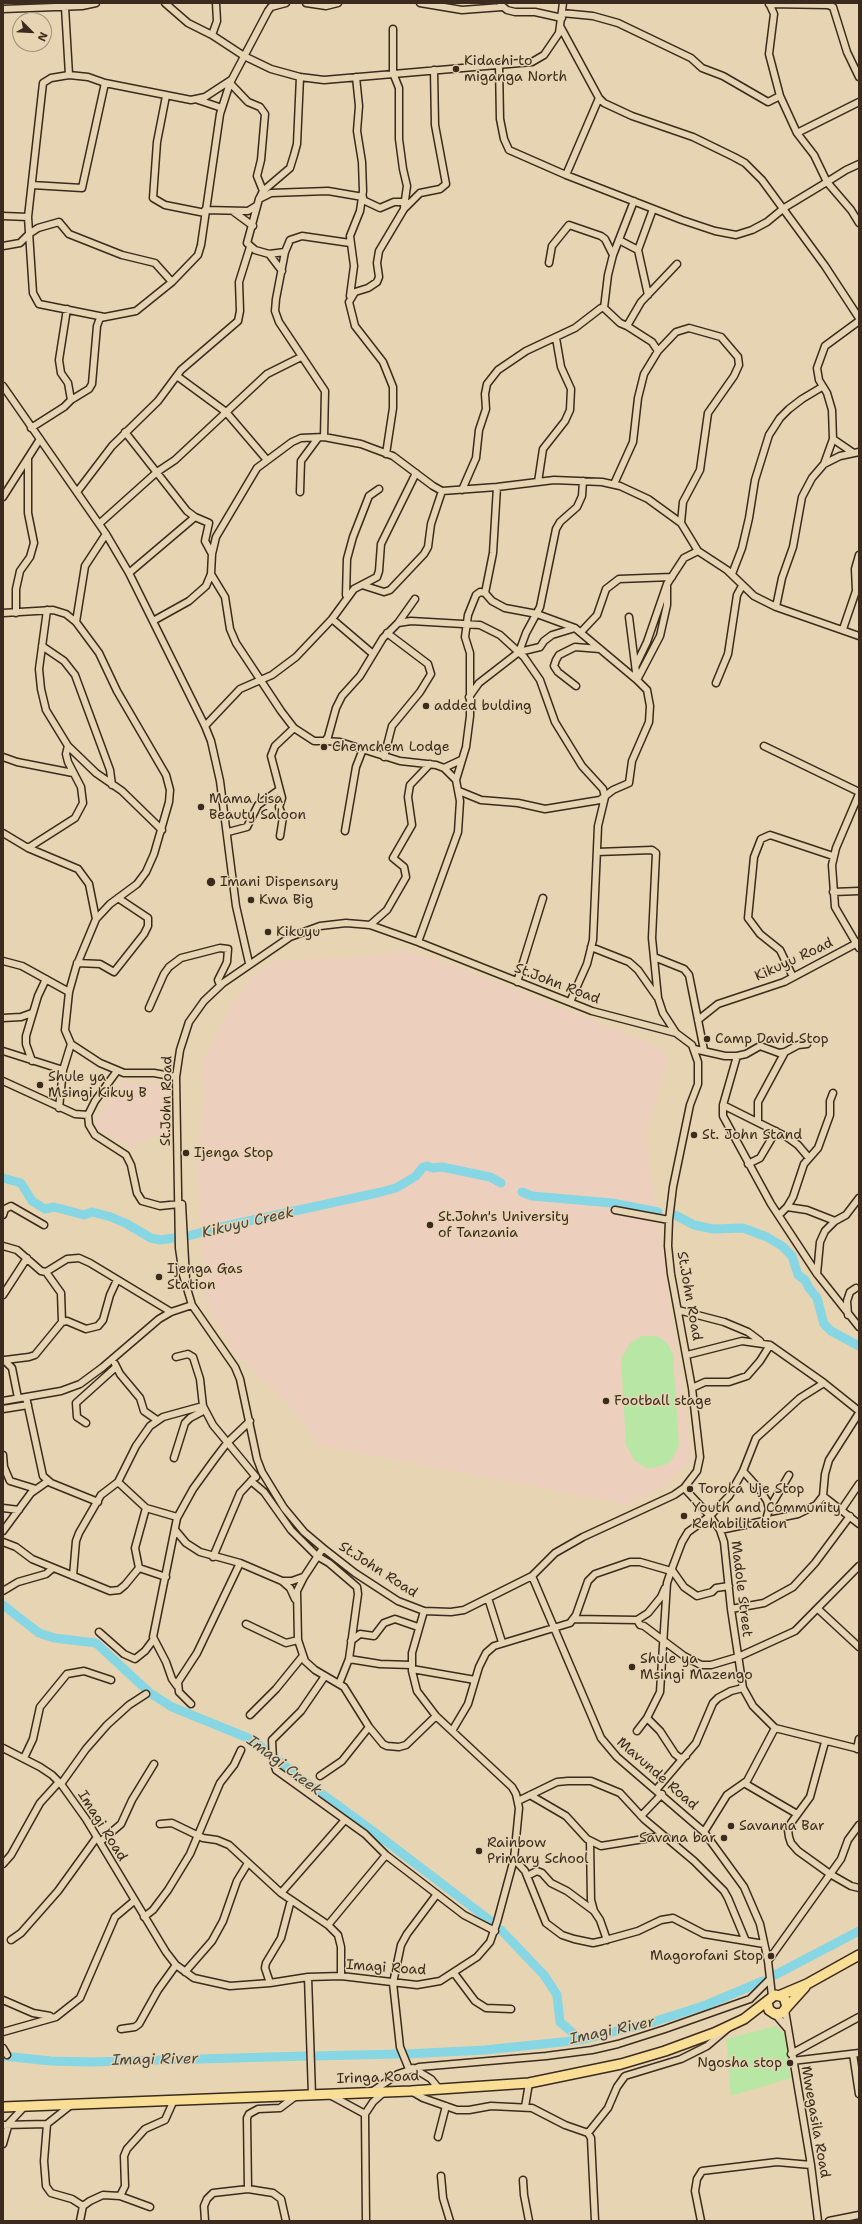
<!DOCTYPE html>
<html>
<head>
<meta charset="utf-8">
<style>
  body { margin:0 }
  #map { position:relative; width:862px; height:2224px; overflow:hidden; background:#e7d4b2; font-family:"Shantell Sans",sans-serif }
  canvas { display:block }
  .frame { position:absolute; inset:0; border:4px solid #3b2a1e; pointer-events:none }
  .north { position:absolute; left:12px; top:12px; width:40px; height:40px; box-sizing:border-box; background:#e7d4b2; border:1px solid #a29077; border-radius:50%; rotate:114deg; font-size:11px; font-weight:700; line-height:16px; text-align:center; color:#3b2a1e }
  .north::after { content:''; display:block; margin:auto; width:14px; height:18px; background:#3b2a1e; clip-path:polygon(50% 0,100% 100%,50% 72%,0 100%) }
</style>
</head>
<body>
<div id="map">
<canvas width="862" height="2224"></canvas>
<div class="frame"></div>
<div class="north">N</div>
</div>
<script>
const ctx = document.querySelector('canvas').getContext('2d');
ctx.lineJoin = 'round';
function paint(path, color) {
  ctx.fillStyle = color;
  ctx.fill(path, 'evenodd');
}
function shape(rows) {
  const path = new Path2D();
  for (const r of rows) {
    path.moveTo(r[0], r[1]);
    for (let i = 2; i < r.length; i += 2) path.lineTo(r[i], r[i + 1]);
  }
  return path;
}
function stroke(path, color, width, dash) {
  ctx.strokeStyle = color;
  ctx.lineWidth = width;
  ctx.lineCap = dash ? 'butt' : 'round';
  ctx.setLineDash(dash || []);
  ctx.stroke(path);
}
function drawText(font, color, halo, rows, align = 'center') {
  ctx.font = font + ' "Shantell Sans",sans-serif';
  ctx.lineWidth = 3;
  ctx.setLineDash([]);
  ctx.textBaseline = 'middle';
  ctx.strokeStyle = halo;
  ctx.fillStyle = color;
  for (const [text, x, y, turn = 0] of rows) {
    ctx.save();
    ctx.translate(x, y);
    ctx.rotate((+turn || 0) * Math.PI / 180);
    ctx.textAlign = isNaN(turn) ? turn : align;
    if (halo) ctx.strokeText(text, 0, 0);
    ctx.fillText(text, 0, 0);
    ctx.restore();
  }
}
const built = shape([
  [405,951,445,962,662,1048,667,1062,645,1133,692,1458,665,1486,629,1505,319,1445,290,1406,236,1355,206,1302,197,1166,204,1088,201,1064,229,1009,251,977,275,961,361,957],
  [121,1082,165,1084,169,1139,172,1140,152,1136,132,1147,111,1137,103,1130,99,1132,95,1126,98,1118]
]);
const green = shape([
  [642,1336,656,1336,662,1339,668,1344,673,1354,679,1446,671,1461,665,1465,652,1468,646,1468,634,1460,626,1445,621,1360,630,1343],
  [776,2026,784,2034,788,2051,787,2056,791,2078,731,2096,726,2039]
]);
const river = shape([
  [3,1178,21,1183,32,1201,45,1209,54,1207,84,1215,92,1212,111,1217,127,1224,151,1238,160,1240,188,1236,221,1227,377,1193,396,1188,416,1176,423,1167,427,1166,433,1168,442,1167,490,1177,501,1183],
  [522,1192,532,1196,612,1203,658,1212],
  [675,1215,694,1225,713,1229,743,1228,767,1237,782,1246,792,1256,798,1275,805,1280,809,1288,817,1298,824,1324,831,1331,859,1346],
  [3,1605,39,1633,54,1638,96,1643,150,1693,172,1707,253,1740,300,1778,374,1832,492,1922],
  [501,1930,544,1975,557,1995,560,2022,581,2040],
  [775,1975,859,1931],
  [406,2054,485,2050,581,2040,653,2022,706,2005,763,1981],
  [3,2056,51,2061,91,2062,307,2056],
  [314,2056,398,2054]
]);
const minor = shape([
  [165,3,188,23,212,35,244,56,271,69,300,77,324,80,532,62,544,55,559,33,563,3],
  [306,3,326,6,338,3],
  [420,3,462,10,502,7],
  [769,4,828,5,833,7,847,52,859,77],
  [501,5,507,10,515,12,535,12,562,18],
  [65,7,69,75],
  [3,9,82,6,96,3],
  [562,13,593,16,618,23,691,58,702,68,723,76,768,102,780,96],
  [560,26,599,98,604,103,632,116,693,137,734,157,745,163,762,180,825,266,859,318],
  [393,29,393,73,399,88,399,139,403,169,407,186,404,207],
  [212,35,217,21,216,3],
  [499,65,500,119,504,139,509,150,566,175,682,220,715,231,736,235,752,230,767,222,784,208,827,182,814,155,797,133,780,96,769,54,774,14,769,3],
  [230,83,248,102,260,107,265,114,261,160,257,176,263,191],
  [166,96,157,142,153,198,165,205,205,213],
  [198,100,222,108],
  [797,133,859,102],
  [859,164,846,170,827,182,851,210,859,223],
  [566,175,599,98],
  [32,185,82,188,105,83],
  [259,199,271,193,328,191,363,197],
  [363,200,380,208,394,202,406,202],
  [205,210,248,211,256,206],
  [234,212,253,226],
  [3,216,28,217],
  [619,240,638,250],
  [3,246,20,243,29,234,38,228,59,222,69,234,74,236,122,255,155,263,172,282],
  [285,252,269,254,255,250,247,243,259,199,263,191,290,168,294,155,297,144,300,77],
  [269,254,282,271],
  [549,263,552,246,569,225,601,236,605,239,613,255],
  [648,295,638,250,653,209],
  [350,296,354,266,350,236,360,211,363,191,362,162,357,131,359,106,356,77],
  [604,308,608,275,613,255,634,201],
  [67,309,59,360,61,373,68,383,71,400],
  [104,317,39,304,33,293,28,217,43,83,51,78,69,75,88,77,105,83,191,100,205,97,231,80],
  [658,351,676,332,689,328,721,337,738,357,739,365,734,376,708,413,700,470,683,502,681,523],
  [177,376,226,412,267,460],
  [3,386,106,534,129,573,205,726,211,741,220,781,236,906,249,963],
  [31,428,64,407,71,400,89,389,92,384,97,326,100,318,136,311,172,282,198,255,201,245,220,114,230,83,268,11,271,7,286,3],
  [125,432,187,511,195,517,129,573],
  [324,437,325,391,279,322,275,311,276,299,285,252,290,240,302,236,350,243],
  [852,452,833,439,832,410,827,393,819,380,817,368,825,346,859,321],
  [386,454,393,408,393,387,383,362,355,326,349,302,355,292,368,288,377,282,379,277,377,263,379,251,404,209,420,193,440,189,446,184,435,125,434,70],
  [824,464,840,456,859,452],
  [538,482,543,449,565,421,570,410,571,389,561,367,556,338],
  [614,484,633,442,638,398,644,374,658,351,652,342,627,326,641,302,677,264],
  [497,487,493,553,485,593,492,601,505,608,537,614,575,628,637,680,660,636,667,605,667,584],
  [462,490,476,458,479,430,486,409,485,394,487,384,498,370,526,351,575,328,601,308,604,308,620,323,627,326],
  [77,492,112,446,158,401,181,370,238,321,240,311,239,282,250,247],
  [300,492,301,461,318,438],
  [3,497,40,439],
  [195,517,209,523,205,541,212,554],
  [99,524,157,472,175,460,267,374,301,357],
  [211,574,225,597,230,629,236,643,281,711,294,728,314,741,325,741,328,737,336,708,342,696,360,676,383,638,398,623,411,621,480,625,500,635,524,657,540,680,555,722,582,766,603,789,605,797,598,826,593,940,587,964,570,1002],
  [732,574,742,548,749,518,755,480,769,435,780,418,789,409,802,399,822,387],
  [362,585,384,592,390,590,424,554,428,547,431,524,442,491],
  [348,597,346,595,347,559,353,537,369,496,379,489],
  [776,607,782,578,793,547,802,497,812,478,824,464,833,439],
  [3,613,53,610,66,614,76,622,99,653,117,691,166,775,170,790,169,802,154,854,146,872,137,884,110,904,96,919,76,967,69,992,65,1030,71,1044,100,1063,124,1073,154,1073,176,1077],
  [16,613,16,589,20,571,30,557,34,543,28,513,28,459],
  [332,619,373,654],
  [153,621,189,601,206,586,211,574,212,554,216,537,257,468,292,442,301,438,324,437,361,444,393,456,433,486,442,491,497,487,554,480,602,482,620,486,648,499,681,523,698,551,727,570,754,596,776,607,859,636],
  [76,622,85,566,106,534],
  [398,623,415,599],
  [843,629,856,591,855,569,859,555],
  [581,632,597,615,606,589,619,579,672,577],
  [42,646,64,661,75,675,110,770,112,785],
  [519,652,526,633,540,607,556,529,560,522,577,507,582,496,583,481],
  [636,665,647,642,667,584,684,558,698,551],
  [716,683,728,654,737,595,742,586],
  [576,686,558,672,554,666,556,660,559,655,575,647,600,649],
  [469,697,479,683,519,652,540,647,544,641,552,635,575,628],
  [205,726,240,689,272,675,296,657,332,619,354,589,377,577,379,571,381,544,416,473],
  [325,741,340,742,400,761,436,765,444,768,456,780,460,801,458,832,418,942],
  [68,746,96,773,122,791,162,830],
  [764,746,859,792],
  [3,757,17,762,73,773],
  [384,757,392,726,420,692,431,674,428,664,387,633],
  [444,768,461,760],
  [456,780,466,747,470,716,470,653,465,637,468,615,476,595,480,592,485,593],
  [459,791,481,800,518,803,545,809,600,800,613,790,629,783,632,761,649,722,650,706,647,690,637,680,629,617],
  [859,794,836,848,832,865,835,907,859,948],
  [345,831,356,767,363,749],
  [228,832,247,827,258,805,279,790],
  [3,833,28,848,78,869,89,884,96,919],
  [280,836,283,817,279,807,282,798,271,756,275,746,294,728],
  [28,848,75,818,83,803,81,787,68,762,66,754,68,746,46,710,41,689,39,669,47,610],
  [597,852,652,850,656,853,652,938,658,998,663,1013,676,1033],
  [833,892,859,891],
  [346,923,370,925,418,942,592,1011,676,1033,692,1045,698,1062,698,1084,690,1105,673,1187,669,1220,668,1246,671,1274,692,1388,700,1457,697,1471,684,1488,674,1495,583,1537,555,1553,532,1576,464,1610,451,1612,424,1611,398,1601,355,1573,323,1548,304,1532,284,1508,262,1472,257,1459,240,1379,235,1367,192,1305,183,1275,179,1248,176,1077,180,1050,189,1022,204,1001,223,983,290,937,320,926,346,923],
  [370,925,387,910,406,877,404,867,393,858,412,825,408,797,410,785,430,764],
  [591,947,629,962,638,970,657,997],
  [654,957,684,969,689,975,704,1050],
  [3,961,22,966,69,992],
  [77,963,100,964,114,972,144,934,148,926,148,918,118,898],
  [793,977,780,950,760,934,748,918,754,857,761,839,770,835,833,856],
  [517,982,543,898],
  [149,1008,164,974,169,967,181,958,220,948,228,949,227,962,218,980,220,985],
  [3,1018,21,1017,32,1013],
  [698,1020,718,1004,784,982,859,942],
  [694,1049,725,1056,737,1056,746,1054,760,1046,779,1053,785,1052,798,1045,807,1044],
  [3,1051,63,1070],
  [737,1056,723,1105,723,1116,771,1204,817,1274,859,1327],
  [32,1061,26,1044,26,1036,38,996,46,979],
  [117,1071,95,1101,88,1115,89,1125,95,1135,126,1155,131,1165,137,1193,142,1201,160,1206,179,1204],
  [3,1081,75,1114,88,1115],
  [723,1105,787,1137,798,1145,809,1158],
  [59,1108,63,1070,71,1044],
  [758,1122,758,1102,785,1052],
  [748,1164,760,1158,776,1131],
  [182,1204,186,1279],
  [787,1207,807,1210,835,1221],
  [615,1210,669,1220],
  [3,1215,5,1209,11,1206,44,1225],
  [779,1215,787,1207,793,1197,804,1164,818,1148,830,1115,830,1101,833,1093],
  [3,1246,17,1250,41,1271,46,1272,67,1259,79,1258,90,1263,171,1312],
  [46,1272,61,1293,62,1322],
  [817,1274,820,1242,825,1231,835,1221,846,1215,859,1198],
  [3,1295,27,1258],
  [678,1310,724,1322,748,1332,760,1341],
  [848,1315,847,1301,850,1292,856,1288],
  [687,1355,742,1341,770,1345,824,1383,859,1411],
  [176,1357,188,1354,193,1357,200,1379,203,1406,213,1425,256,1477],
  [4,1360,12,1368,18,1398],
  [5,1360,29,1357,35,1355,62,1322,67,1321,86,1329,98,1326,103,1320,110,1295,117,1280],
  [115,1364,120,1374,140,1398,144,1411,157,1420],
  [692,1388,705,1382,729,1382,747,1376,760,1361,770,1345],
  [26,1397,43,1476,51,1483,98,1502],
  [3,1401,61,1391,80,1384,103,1367,159,1319,171,1312,192,1305],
  [3,1409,28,1405],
  [86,1423,77,1417,76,1403,116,1367],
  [3,1455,4,1467,10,1481,36,1489],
  [174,1458,185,1423,190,1418,205,1410],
  [743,1471,760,1490,767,1501,769,1509,766,1520],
  [251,1481,264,1492,291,1530,317,1556,329,1563,357,1587,358,1594,349,1659,339,1684],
  [118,1482,146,1508,177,1517],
  [684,1488,710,1516,720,1530,724,1542,731,1609,743,1688,753,1706,775,1728,859,1749],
  [823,1496,859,1524],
  [3,1508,19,1510],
  [769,1509,789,1475],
  [842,1509,859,1484],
  [720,1530,798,1514,816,1505,823,1496,825,1474,829,1460,859,1413],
  [3,1531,31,1493,48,1481],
  [176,1531,186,1543,200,1552,240,1563,282,1581,290,1588,295,1599],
  [3,1542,16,1547,32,1559,110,1591,119,1590,125,1585,139,1568,166,1577],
  [323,1548,304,1577,297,1591,298,1640,305,1661,315,1670,344,1687,369,1727,383,1744,387,1746,399,1747,406,1745,436,1716],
  [213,1557,240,1493,253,1479],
  [139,1568,135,1548,146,1508],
  [672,1570,684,1587,697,1596,712,1592,716,1588,729,1586],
  [73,1576,76,1541,79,1533,101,1495,118,1482,136,1446,150,1426,163,1417,203,1406],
  [532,1576,601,1738,617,1757,704,1832,744,1887,760,1924,768,1961,772,1996],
  [282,1581,292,1581,303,1577],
  [3,1591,18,1582,46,1574,53,1568],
  [488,1598,502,1642],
  [731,1609,764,1603,793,1587,815,1563,850,1516],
  [818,1609,859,1647],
  [573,1619,637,1620,648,1613,661,1597,665,1588],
  [637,1620,640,1625,644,1626,684,1656,701,1665,711,1665,738,1657,795,1631,859,1566],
  [246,1624,286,1643,298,1640],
  [99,1632,124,1654,135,1659,145,1651,154,1639],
  [351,1641,360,1634,374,1636,384,1623,395,1619,418,1627],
  [349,1659,380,1664,411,1665],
  [412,1669,475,1680],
  [325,1676,301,1711,272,1740,273,1760,276,1770,365,1834,386,1855,464,1915,495,1931],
  [177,1686,172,1679,166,1662,153,1637,177,1518,193,1489,214,1460,227,1443,250,1421],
  [191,1704,179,1692,178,1682,197,1653,240,1563],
  [250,1715,276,1689,302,1657],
  [647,1718,660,1731,675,1754,680,1758,686,1756],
  [452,1731,468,1704,479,1667,486,1653,494,1646,570,1623,576,1615,588,1581,595,1574,630,1562,640,1562,671,1571,682,1542,688,1532,710,1516,729,1496,743,1471,756,1438,800,1398,824,1383],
  [637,1731,647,1718,660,1692,667,1583,671,1571],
  [825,1742,810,1797,791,1823,788,1830,789,1837,791,1843,798,1851,830,1874,851,1886,859,1888],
  [3,1748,40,1767,52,1775,61,1784,86,1819,166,1952,176,1965,194,1978,230,1986,270,1983,308,1977,341,1976,417,1985,440,1981,477,1957,490,1942,497,1922,514,1859,519,1808,516,1794,512,1787,436,1716,417,1691,412,1671,412,1653,424,1611],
  [857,1749,859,1739],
  [24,1758,33,1739,40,1707,67,1674,84,1671,111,1680],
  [320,1776,342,1761,369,1727],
  [744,1783,797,1814],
  [61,1784,86,1749,107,1725,129,1705,146,1694],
  [656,1790,696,1743,713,1703,718,1698,731,1691,743,1688],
  [530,1795,566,1816,587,1839,601,1846,662,1836],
  [518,1801,557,1782,568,1781,591,1781,620,1793,644,1819,694,1861,724,1891,728,1898,745,1939],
  [641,1816,662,1794],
  [160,1824,172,1823,203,1838,217,1840,229,1845,281,1893,328,1925,338,1935,341,1947,341,1976],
  [704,1832,727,1795,747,1781,775,1728],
  [590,1841,591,1900,594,1911,600,1920,607,1940],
  [100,1842,121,1824,132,1800,154,1764],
  [514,1859,525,1871,546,1923,562,1935,574,1939,593,1943,602,1941,638,1931,661,1920,673,1918,704,1934,764,1944],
  [3,1864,11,1855,40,1803,59,1782],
  [527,1876,537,1871,542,1873,551,1883,567,1891,594,1911],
  [281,1893,344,1821],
  [144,1917,153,1910,168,1890,190,1854,220,1783,234,1765,241,1750],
  [328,1925,386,1855],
  [11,1940,21,1933,58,1891,97,1837],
  [768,1961,841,1859,848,1840,859,1825],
  [185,1972,212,1941,223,1921,237,1881,248,1863],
  [454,1973,475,2001,486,2008,511,2009],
  [308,1977,312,2095],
  [270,1983,265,1968,266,1963,281,1938,291,1900],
  [3,2000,33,2013,50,2016],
  [785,2010,811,2165,818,2221],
  [775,2014,787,2028],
  [121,2029,135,2027,139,2024,158,1990,176,1965],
  [3,2032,56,2017,80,1998,115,1917,134,1901],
  [3,2048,7,2055],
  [791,2054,859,2017],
  [853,2054,859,2094],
  [792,2061,859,2053],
  [413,2068,431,2079,440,2090],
  [409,2069,400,2047,393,1983,401,1945,407,1934,437,1894],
  [411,2091,423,2098,457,2110,469,2110,491,2106,532,2108,565,2125,588,2133,591,2138,595,2221],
  [370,2093,398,2074,419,2067,546,2056,592,2050,618,2044,665,2029,750,1999,770,1979],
  [330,2095,365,2114],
  [71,2105,47,2124,44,2161,46,2186,51,2193,72,2199,83,2206],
  [525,2107,529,2083],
  [3,2125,47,2124],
  [588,2133,608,2108,617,2087,625,2076,681,2059,707,2046,727,2029],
  [438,2137,446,2106],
  [3,2144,9,2123,25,2106],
  [441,2176,443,2198,450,2221],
  [523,2180,524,2195,529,2221],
  [248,2189,247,2118,249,2114,258,2109,280,2108,296,2096],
  [120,2196,125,2186,124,2156,127,2149,145,2129,165,2120,174,2100],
  [80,2221,83,2206,90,2201,103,2195,120,2196,150,2207],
  [205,2221,204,2206,207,2199,213,2193,248,2189,273,2193,281,2199,286,2221],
  [366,2221,365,2114,373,2102,383,2093],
  [701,2221,695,2191,697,2179,702,2171,777,2162,811,2165],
  [829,2221,859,2215]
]);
const highway = shape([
  [781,1995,807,1984,859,1955],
  [787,2007,805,1987],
  [3,2107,411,2091,529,2083,621,2064,665,2051,714,2033,744,2019,775,1995,784,1997,787,2007,782,2013,775,2014,769,2010,767,2002]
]);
const markers = [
  [456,69,4,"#3b2a1e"],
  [426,706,4,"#3b2a1e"],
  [324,747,4,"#3b2a1e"],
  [201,807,4,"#3b2a1e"],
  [211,882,5,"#3b2a1e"],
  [251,900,4,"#3b2a1e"],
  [268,932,4,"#3b2a1e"],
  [707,1039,4,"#3b2a1e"],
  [40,1085,4,"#3b2a1e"],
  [694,1135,4,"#3b2a1e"],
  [186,1153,4,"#3b2a1e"],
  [430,1225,4,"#3b2a1e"],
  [159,1277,4,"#3b2a1e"],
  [606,1401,4,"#3b2a1e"],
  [690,1489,4,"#3b2a1e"],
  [684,1516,4,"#3b2a1e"],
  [632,1667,4,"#3b2a1e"],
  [731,1826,4,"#3b2a1e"],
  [724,1838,4,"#3b2a1e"],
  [479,1851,4,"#3b2a1e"],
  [771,1956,4,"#3b2a1e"],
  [790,2063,4,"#3b2a1e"]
];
const poiNames = [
  ["Kidachi to",464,61],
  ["miganga North",464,77],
  ["added bulding",434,706],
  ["Chemchem Lodge",332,747],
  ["Mama Lisa",209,799],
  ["Beauty Saloon",209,815],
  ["Imani Dispensary",220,882],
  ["Kwa Big",259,900],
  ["Kikuyu",276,932],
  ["Camp David Stop",715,1039],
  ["Shule ya",48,1077],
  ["Msingi Kikuy B",48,1093],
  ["St. John Stand",702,1135],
  ["Ijenga Stop",194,1153],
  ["St.John's University",438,1217],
  ["of Tanzania",438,1233],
  ["Ijenga Gas",167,1269],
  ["Station",167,1285],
  ["Football stage",614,1401],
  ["Toroka Uje Stop",698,1489],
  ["Youth and Community",692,1508],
  ["Rehabilitation",692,1524],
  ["Shule ya",640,1659],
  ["Msingi Mazengo",640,1675],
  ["Savanna Bar",739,1826],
  ["Savana bar",716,1838,"right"],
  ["Rainbow",487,1843],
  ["Primary School",487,1859],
  ["Magorofani Stop",763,1956,"right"],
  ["Ngosha stop",782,2063,"right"]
];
const streetNames = [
  ["Kikuyu Road",794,960,-25],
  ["St.John Road",557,984,21],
  ["St.John Road",167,1101,-89],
  ["St.John Road",689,1296,80],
  ["St.John Road",378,1570,33],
  ["Madole Street",741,1589,83],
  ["Mavunde Road",657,1774,41],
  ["Imagi Road",102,1826,58],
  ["Imagi Road",386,1968,4],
  ["Iringa Road",378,2078,-2],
  ["Mwegasila Road",815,2122,80]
];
const waterNames = [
  ["Kikuyu Creek",248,1223,-13],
  ["Imagi Creek",284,1766,37],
  ["Imagi River",612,2031,-12],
  ["Imagi River",155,2060,-1]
];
paint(built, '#edcfbd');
paint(green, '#b8e7a5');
stroke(river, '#86d6e3', 9);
stroke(minor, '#3b2a1e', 9);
stroke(highway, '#3b2a1e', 12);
stroke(minor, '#e7d4b2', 6);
stroke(highway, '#f9df96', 9);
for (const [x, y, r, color] of markers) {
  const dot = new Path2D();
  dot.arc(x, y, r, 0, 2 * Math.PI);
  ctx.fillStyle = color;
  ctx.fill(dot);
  stroke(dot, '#e7d4b2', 1.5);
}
drawText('14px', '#3b2a1e', '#e7d4b2', poiNames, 'left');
drawText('14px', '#3b2a1e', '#e7d4b2', streetNames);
drawText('italic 15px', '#46443c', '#e7d4b2', waterNames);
</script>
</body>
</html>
